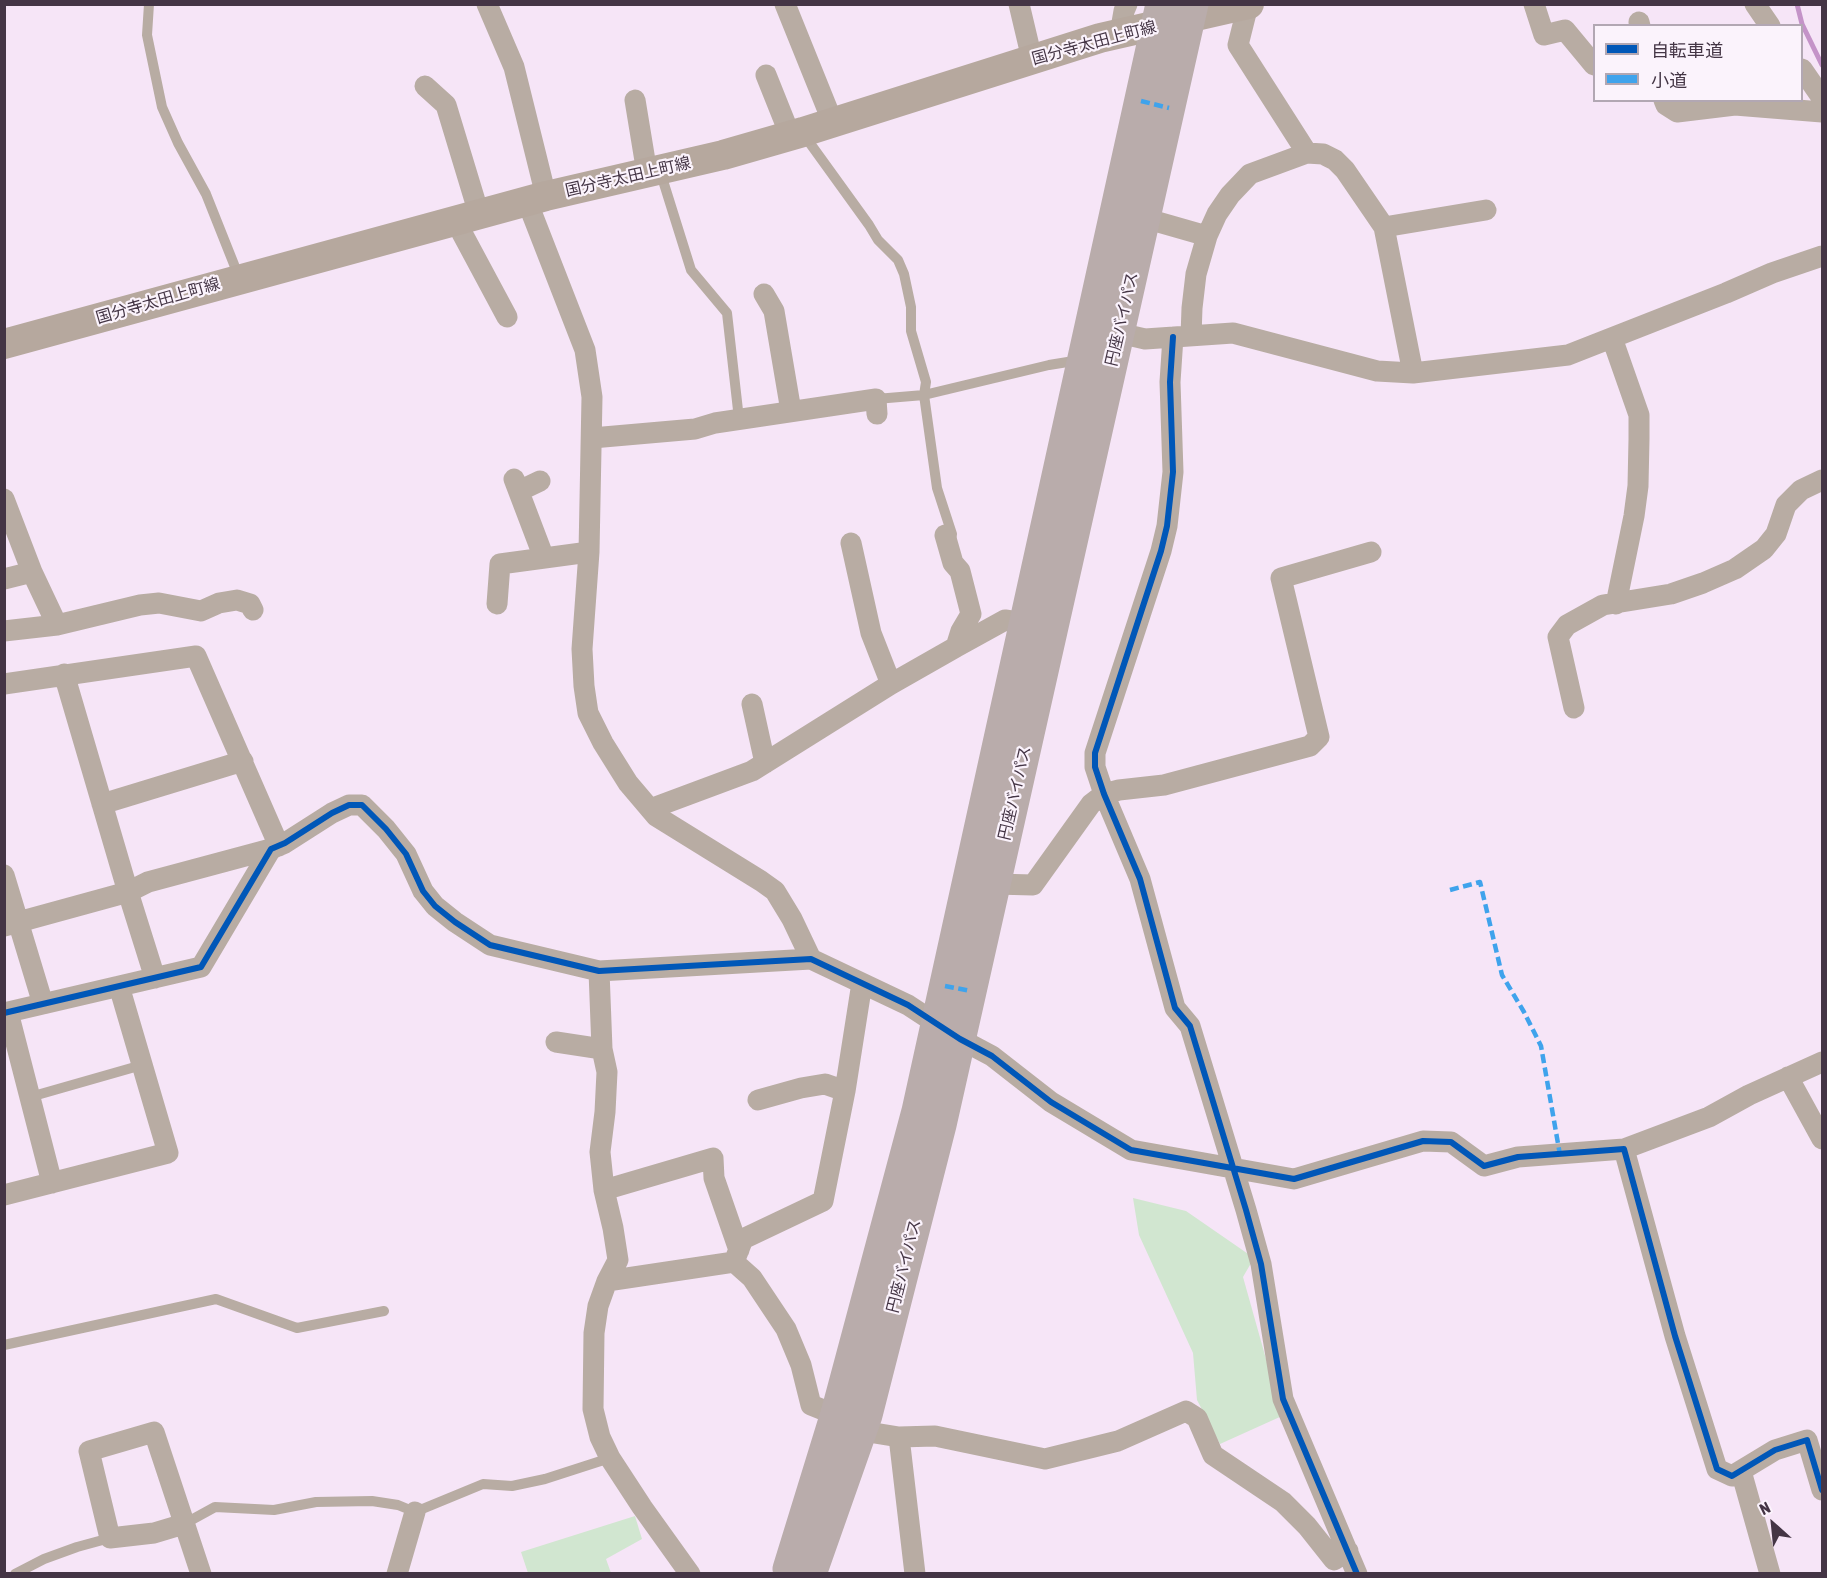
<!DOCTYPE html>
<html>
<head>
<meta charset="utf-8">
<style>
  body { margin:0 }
  #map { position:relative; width:1827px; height:1578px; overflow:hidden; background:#f6e5f7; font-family:"Asap Condensed","Noto Sans JP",sans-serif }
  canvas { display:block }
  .frame { position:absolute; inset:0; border:6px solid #443545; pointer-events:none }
  .legend { position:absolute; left:1593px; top:24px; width:210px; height:78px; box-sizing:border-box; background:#fbf3fc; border:2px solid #b2a7b3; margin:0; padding:8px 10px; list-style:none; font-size:18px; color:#443545 }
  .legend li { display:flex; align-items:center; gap:12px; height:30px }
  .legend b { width:30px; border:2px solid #b2a7b3 }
  .north { position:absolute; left:1743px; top:1494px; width:60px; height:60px; -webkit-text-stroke:4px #fbf3fc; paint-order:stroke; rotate:333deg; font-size:16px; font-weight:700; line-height:24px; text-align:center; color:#443545 }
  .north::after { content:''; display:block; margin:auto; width:21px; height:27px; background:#443545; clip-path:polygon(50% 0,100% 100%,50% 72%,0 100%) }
</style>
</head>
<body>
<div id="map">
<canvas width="1827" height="1578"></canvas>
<div class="frame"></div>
<ul class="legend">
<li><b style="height:8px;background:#0057b8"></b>自転車道</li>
<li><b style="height:8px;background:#3fa3ec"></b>小道</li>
</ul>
<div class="north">N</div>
</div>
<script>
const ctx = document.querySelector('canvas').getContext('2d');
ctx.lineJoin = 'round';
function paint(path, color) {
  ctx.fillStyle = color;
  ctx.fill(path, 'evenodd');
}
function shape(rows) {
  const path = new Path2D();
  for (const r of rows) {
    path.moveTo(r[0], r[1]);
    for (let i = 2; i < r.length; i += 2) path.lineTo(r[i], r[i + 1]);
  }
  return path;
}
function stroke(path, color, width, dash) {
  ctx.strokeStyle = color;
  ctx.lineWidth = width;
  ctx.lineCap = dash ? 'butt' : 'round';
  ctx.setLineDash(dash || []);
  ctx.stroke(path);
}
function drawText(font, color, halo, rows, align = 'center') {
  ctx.font = font + ' "Asap Condensed","Noto Sans JP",sans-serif';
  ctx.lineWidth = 4.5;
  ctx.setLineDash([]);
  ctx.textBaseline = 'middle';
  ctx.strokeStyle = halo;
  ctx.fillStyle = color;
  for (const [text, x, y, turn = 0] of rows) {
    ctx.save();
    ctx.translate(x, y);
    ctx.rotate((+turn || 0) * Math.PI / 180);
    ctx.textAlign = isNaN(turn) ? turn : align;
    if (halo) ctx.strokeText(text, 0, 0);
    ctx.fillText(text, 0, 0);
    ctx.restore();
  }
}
const green = shape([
  [1133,1198,1186,1211,1254,1258,1243,1277,1282,1416,1220,1444,1197,1400,1193,1353,1139,1235],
  [635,1516,642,1539,606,1559,611,1573,528,1573,521,1552]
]);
const stream = shape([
  [1797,4,1802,24,1822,65]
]);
const lane = shape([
  [149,4,147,35,162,107,178,143,206,194,239,277],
  [804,135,869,225,878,240,898,260,904,274,911,307,911,331,926,382,924,395,937,488,952,534,951,539],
  [660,171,691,270,727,313,739,419],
  [876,399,924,395,1049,365,1080,360],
  [30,1097,142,1065],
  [4,1345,216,1299,297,1328,384,1311],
  [184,1524,215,1507,274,1510,316,1502,372,1501,398,1505,415,1512,483,1484,512,1486,545,1479,610,1458],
  [15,1574,44,1559,77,1547,110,1538]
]);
const street = shape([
  [487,4,514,67,546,196],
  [785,4,833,123],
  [1019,4,1032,59],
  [1534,4,1544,35,1565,30,1594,65],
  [1755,4,1770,26],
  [1248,5,1238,45,1307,153,1323,154,1335,160,1345,170,1384,227,1413,373],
  [1639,22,1640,26],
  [1120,34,1124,11,1127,4],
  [1802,69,1822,98],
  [766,75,790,135],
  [425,86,446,105,479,214],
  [635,100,647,173],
  [1664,100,1666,105,1677,112,1735,105,1822,112],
  [527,201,585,350,592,397,589,552,582,649,584,686,588,713,603,743,628,783,656,816,761,881,775,891,792,919,811,959],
  [1144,218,1207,236],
  [455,220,507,317],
  [1384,227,1486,210],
  [764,294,774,311,791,411],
  [1119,333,1145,339,1233,333,1377,371,1413,373,1568,355,1726,293,1772,273,1822,256],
  [1191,336,1192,308,1196,274,1207,236,1217,214,1230,195,1250,174,1307,153],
  [1173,337,1170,382,1173,472,1167,526,1161,551,1095,753,1095,767,1104,794,1140,879,1175,1008,1190,1026,1246,1210,1261,1264,1283,1399,1357,1574],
  [1612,338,1639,415,1639,439,1638,486,1634,516,1616,604],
  [592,438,695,429,715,423,876,399,877,414],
  [514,479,544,558],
  [519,491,540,481],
  [4,499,32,572,4,579],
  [851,543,871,633,891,684],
  [32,572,57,625],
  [497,604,500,564,589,552],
  [4,631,57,625,140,605,159,603,201,611,219,603,237,600,250,604,253,610],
  [956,647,1005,620,1025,623],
  [64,674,128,892,155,978],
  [4,684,196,656,279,846],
  [752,704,765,763],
  [1574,708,1558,637,1567,625,1603,605,1671,594,1703,583,1735,569,1764,549,1776,534,1786,505,1801,490,1822,480],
  [102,804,243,761],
  [650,809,752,771,891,684,956,647,961,631,971,614,960,571,953,563,945,535],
  [4,875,43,1004],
  [995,884,1033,885,1091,804,1104,794,1119,790,1164,785,1310,746,1319,737,1281,578,1371,552],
  [4,926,128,892,148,882,271,849],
  [599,971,602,1049,607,1072,605,1112,600,1152,604,1190,613,1228,618,1260,607,1281,598,1306,594,1333,593,1409,600,1437,610,1458,642,1507,690,1574],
  [8,1012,52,1183],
  [4,1013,201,967,271,849,285,843,332,813,349,805,362,805,386,829,406,854,423,891,435,906,455,922,490,945,599,971,811,959,908,1005,960,1039,992,1056,1051,1102,1131,1150,1294,1179,1423,1141,1451,1142,1484,1166,1518,1157,1624,1149,1675,1336,1717,1469,1732,1476,1775,1450,1807,1440,1822,1490],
  [556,1042,602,1049],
  [1788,1077,1822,1139],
  [758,1100,801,1088,825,1084,845,1091],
  [1624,1149,1709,1117,1749,1095,1822,1062],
  [604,1190,713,1158,714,1178,739,1250],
  [4,1195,168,1153,119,986],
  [734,1262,752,1278,786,1329,801,1365,811,1405,836,1415],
  [607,1281,734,1262,743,1239,823,1201,845,1091,862,983],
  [862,1431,899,1437,935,1436,1045,1459,1118,1441,1186,1411,1197,1418,1213,1455,1283,1502,1307,1526,1334,1560,1348,1551],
  [899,1437,915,1574],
  [1741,1471,1770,1574],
  [184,1524,154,1533,110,1538,89,1451,154,1432,201,1574],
  [397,1574,415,1512]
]);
const secondary = shape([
  [4,344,546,196,723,155,803,132,1100,38,1249,4]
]);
const highway = shape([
  [789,1569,838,1410,918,1111,1162,4],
  [810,1574,866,1415,940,1125,1192,4]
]);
const quiet = shape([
  [1141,101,1169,108],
  [1450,890,1480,882,1502,975,1524,1012,1541,1046,1560,1155],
  [945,986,971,991]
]);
const cycleway = shape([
  [1173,337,1170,382,1173,472,1167,526,1161,551,1095,753,1095,767,1104,794,1140,879,1175,1008,1190,1026,1246,1210,1261,1264,1283,1399,1357,1574],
  [4,1013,201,967,271,849,285,843,332,813,349,805,362,805,386,829,406,854,423,891,435,906,455,922,490,945,599,971,811,959,908,1005,960,1039,992,1056,1051,1102,1131,1150,1294,1179,1423,1141,1451,1142,1484,1166,1518,1157,1624,1149,1675,1336,1717,1469,1732,1476,1775,1450,1807,1440,1822,1490]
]);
const streetNames = [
  ["国分寺太田上町線",1094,43,-15],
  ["国分寺太田上町線",628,177,-13],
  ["国分寺太田上町線",158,301,-16],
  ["円座バイパス",1122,319,-77],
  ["円座バイパス",1015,793,-77],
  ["円座バイパス",904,1266,-76]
];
paint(green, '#d1e6d0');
stroke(stream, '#c493c8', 5);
stroke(lane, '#b8aca3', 10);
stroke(street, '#b8aca3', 21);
stroke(secondary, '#b6a89e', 30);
stroke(highway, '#b9acab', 33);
stroke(quiet, '#3fa3ec', 4.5, [9, 4.5]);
stroke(cycleway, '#0057b8', 6);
drawText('16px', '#443545', '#fbf3fc', streetNames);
</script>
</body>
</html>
